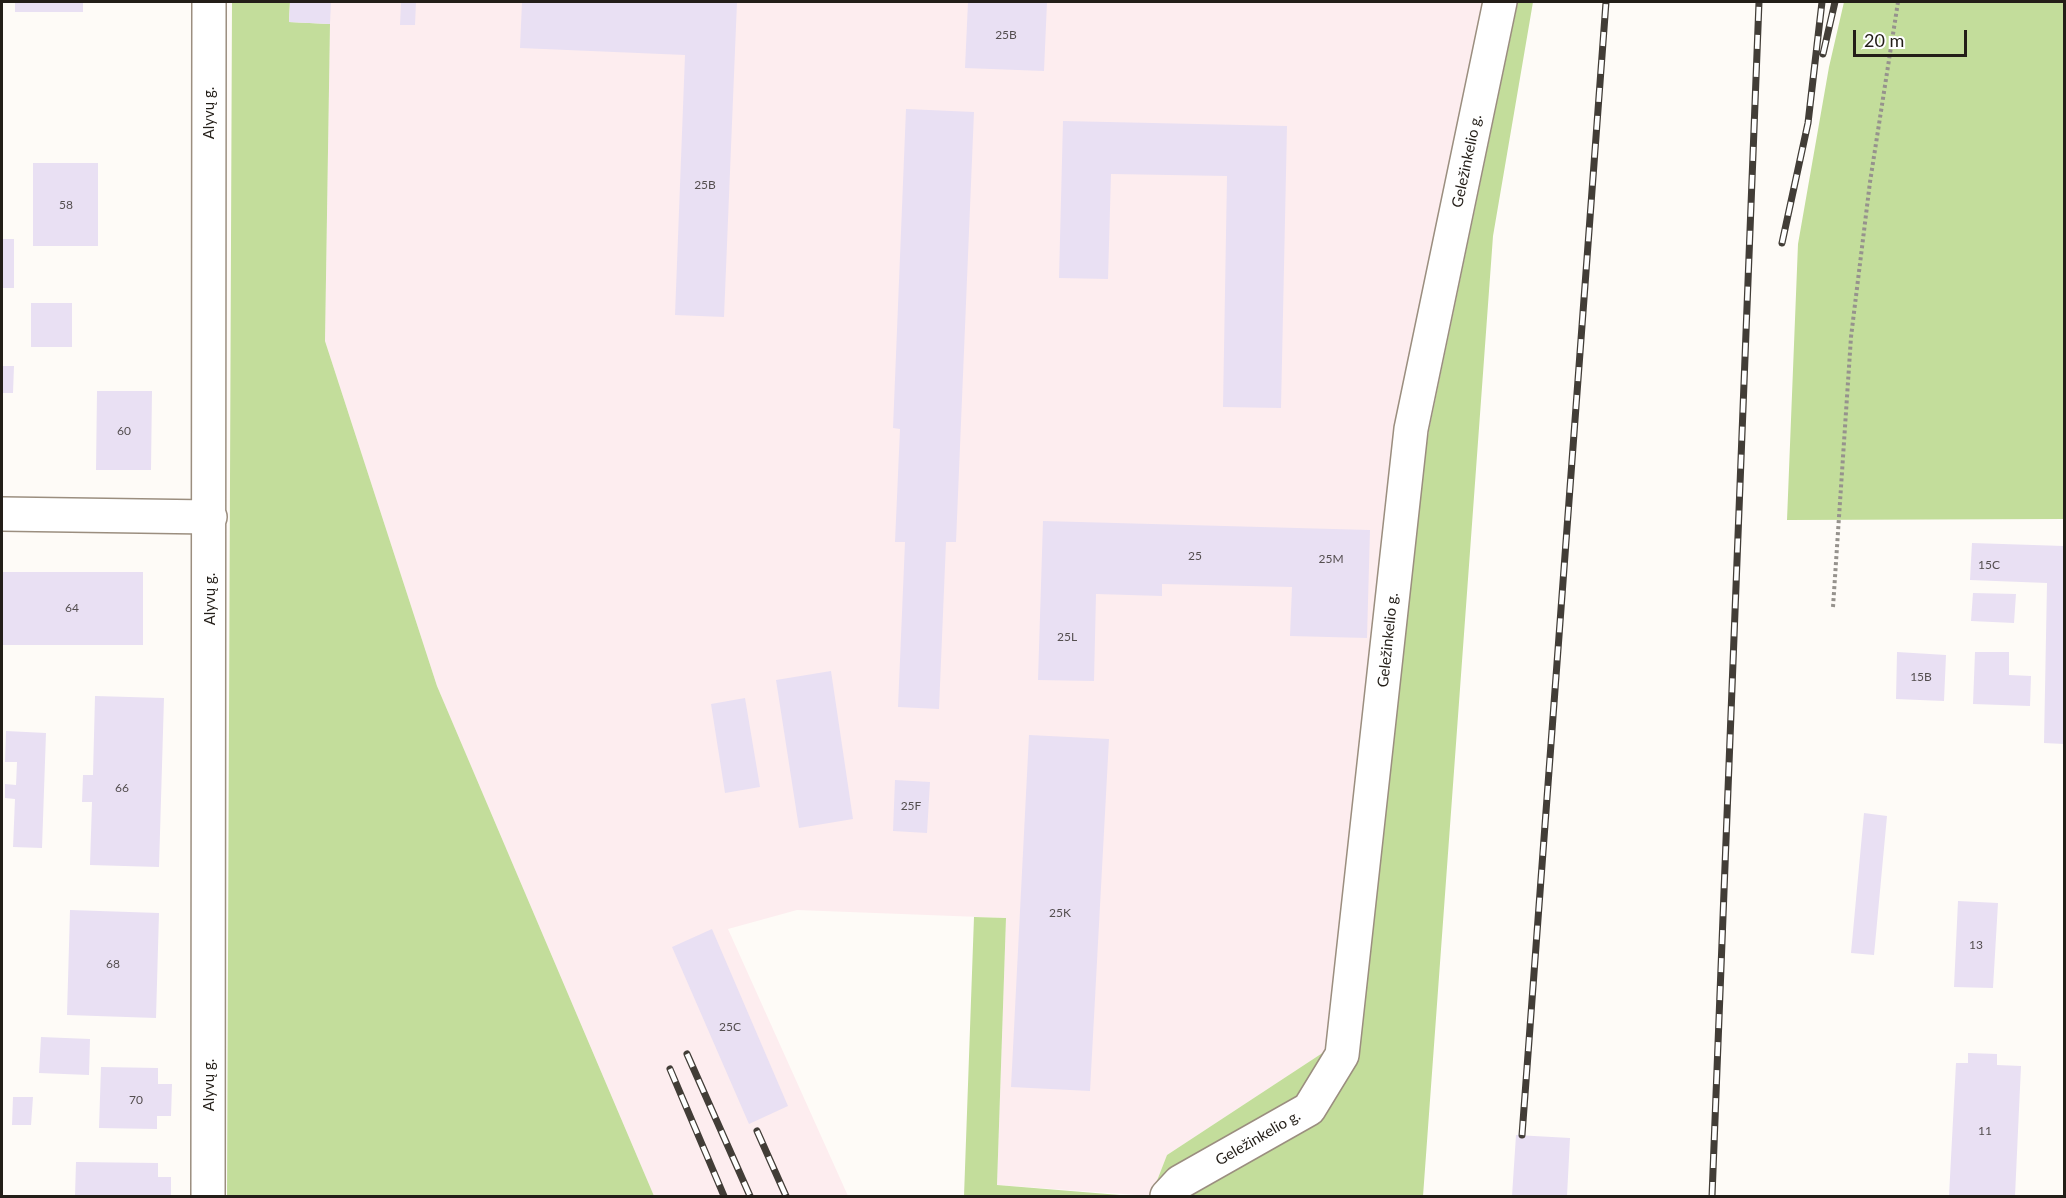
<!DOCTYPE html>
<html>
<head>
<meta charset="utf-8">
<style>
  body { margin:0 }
  #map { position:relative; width:2066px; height:1198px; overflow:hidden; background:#fefbf7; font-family:Lato,sans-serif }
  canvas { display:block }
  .frame { position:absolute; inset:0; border:3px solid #231e18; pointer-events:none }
  .scale { position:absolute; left:1853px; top:30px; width:114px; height:27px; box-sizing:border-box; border:3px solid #231e18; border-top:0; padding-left:8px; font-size:18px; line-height:21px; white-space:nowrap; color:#231e18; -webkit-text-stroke:4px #fff; paint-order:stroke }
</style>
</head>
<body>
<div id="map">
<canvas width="2066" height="1198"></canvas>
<div class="frame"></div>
<div class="scale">20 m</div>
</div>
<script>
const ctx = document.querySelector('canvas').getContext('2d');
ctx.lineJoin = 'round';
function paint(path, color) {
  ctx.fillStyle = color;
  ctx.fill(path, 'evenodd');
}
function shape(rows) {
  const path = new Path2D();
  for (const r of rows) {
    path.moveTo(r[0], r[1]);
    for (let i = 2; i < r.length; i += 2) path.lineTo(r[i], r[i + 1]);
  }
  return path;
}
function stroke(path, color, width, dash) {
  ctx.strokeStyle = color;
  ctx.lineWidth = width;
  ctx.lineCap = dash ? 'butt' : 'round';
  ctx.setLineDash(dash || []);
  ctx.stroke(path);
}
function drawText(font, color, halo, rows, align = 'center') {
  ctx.font = font + ' Lato,sans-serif';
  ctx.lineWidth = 6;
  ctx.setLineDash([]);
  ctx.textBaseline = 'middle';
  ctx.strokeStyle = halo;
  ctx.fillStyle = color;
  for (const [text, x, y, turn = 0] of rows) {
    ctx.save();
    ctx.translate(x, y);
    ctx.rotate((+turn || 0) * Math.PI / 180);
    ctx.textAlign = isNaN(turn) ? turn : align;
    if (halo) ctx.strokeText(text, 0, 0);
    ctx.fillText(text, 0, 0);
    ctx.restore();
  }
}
const industrial = shape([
  [290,2,1518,2,1429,430,1327,1050,1167,1155,1151,1196,997,1185,1006,918,797,910,728,929,848,1196,654,1196,437,686,325,341,330,24,289,22]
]);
const green = shape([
  [232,2,290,2,289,22,330,24,325,341,437,686,654,1196,227,1196],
  [1518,2,1533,2,1493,236,1423,1196,1151,1196,1167,1155,1327,1050,1429,430],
  [1844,2,2064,2,2064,519,1787,520,1798,244,1829,67],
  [974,917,1006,918,997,1185,1132,1196,964,1196]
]);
const building = shape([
  [15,2,83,2,83,12,15,12],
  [290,2,331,2,330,24,289,22],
  [401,2,416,2,415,25,400,25],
  [522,2,737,2,724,317,675,315,685,55,520,48],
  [968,2,1047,2,1044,71,965,68],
  [906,109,974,112,956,542,946,542,939,709,898,707,905,542,895,542,900,429,893,428],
  [1063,121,1287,126,1281,408,1223,407,1227,176,1111,174,1108,279,1059,278],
  [33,163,98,163,98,246,33,246],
  [2,239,14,239,14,288,2,288],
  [31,303,72,303,72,347,31,347],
  [2,366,14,366,13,393,2,393],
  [97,391,152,391,151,470,96,470],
  [1043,521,1370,530,1367,638,1290,636,1292,587,1162,584,1162,596,1096,594,1094,681,1038,680],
  [1972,543,2064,546,2064,744,2044,743,2047,583,1970,580],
  [2,572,143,572,143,645,2,645],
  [1973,593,2016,594,2014,623,1971,621],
  [1897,652,1946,655,1944,701,1896,699],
  [1975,652,2009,652,2009,675,2031,676,2030,706,1973,704],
  [831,671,853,819,799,828,776,680],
  [95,696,164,698,159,867,90,865,92,802,82,802,83,775,93,775],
  [745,698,760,787,725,793,711,704],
  [6,731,46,733,42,848,13,847,15,799,5,798,5,784,16,785,17,762,5,762],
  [1029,735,1109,739,1090,1091,1011,1087],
  [895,780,930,782,927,833,893,831],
  [1864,813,1887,816,1874,955,1851,953],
  [1958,901,1998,903,1993,988,1954,987],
  [70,910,159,913,156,1018,67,1015],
  [712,929,788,1106,749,1124,672,947],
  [41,1037,90,1039,89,1075,39,1073],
  [1968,1053,1997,1054,1997,1065,2021,1066,2015,1196,1949,1196,1956,1063,1968,1063],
  [101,1067,158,1068,158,1084,172,1084,171,1116,157,1116,157,1129,99,1128],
  [13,1097,33,1097,31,1125,12,1125],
  [1516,1135,1570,1138,1567,1196,1512,1196],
  [76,1162,158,1163,158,1177,171,1177,171,1196,75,1196]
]);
const path = shape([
  [1833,607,1851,337,1870,182,1898,2]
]);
const street = shape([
  [2,514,210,517],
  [208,1196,209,2],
  [1167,1196,1180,1182,1309,1109,1342,1055,1411,429,1500,2]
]);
const rail = shape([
  [1823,54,1835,2],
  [1782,243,1808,123,1822,2],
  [687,1054,750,1196],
  [670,1069,724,1196],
  [757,1131,786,1196],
  [1522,1135,1606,2],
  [1712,1196,1759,2]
]);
const numberNames = [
  ["25B",1006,35],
  ["25B",705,185],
  ["58",66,205],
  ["60",124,431],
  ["25",1195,556],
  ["25M",1331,559],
  ["15C",1989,565],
  ["64",72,608],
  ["25L",1067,637],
  ["15B",1921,677],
  ["66",122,788],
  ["25F",911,806],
  ["25K",1060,913],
  ["13",1976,945],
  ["68",113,964],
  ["25C",730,1027],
  ["70",136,1100],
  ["11",1985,1131]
];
const streetNames = [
  ["Alyvų g.",209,113,-90],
  ["Geležinkelio g.",1467,161,-78],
  ["Alyvų g.",210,599,-90],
  ["Geležinkelio g.",1388,640,-84],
  ["Alyvų g.",209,1085,-90],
  ["Geležinkelio g.",1258,1138,-30]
];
paint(industrial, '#fdedef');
paint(green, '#c3dd9b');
paint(building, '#e9e0f3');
stroke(street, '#9b8e7f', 36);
stroke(path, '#96928d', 4, [3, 3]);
stroke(street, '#fff', 33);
stroke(rail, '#423d37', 7);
stroke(rail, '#fff', 4.5, [14]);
drawText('12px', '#544e4f', null, numberNames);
drawText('15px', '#231e18', '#fff', streetNames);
</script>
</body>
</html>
